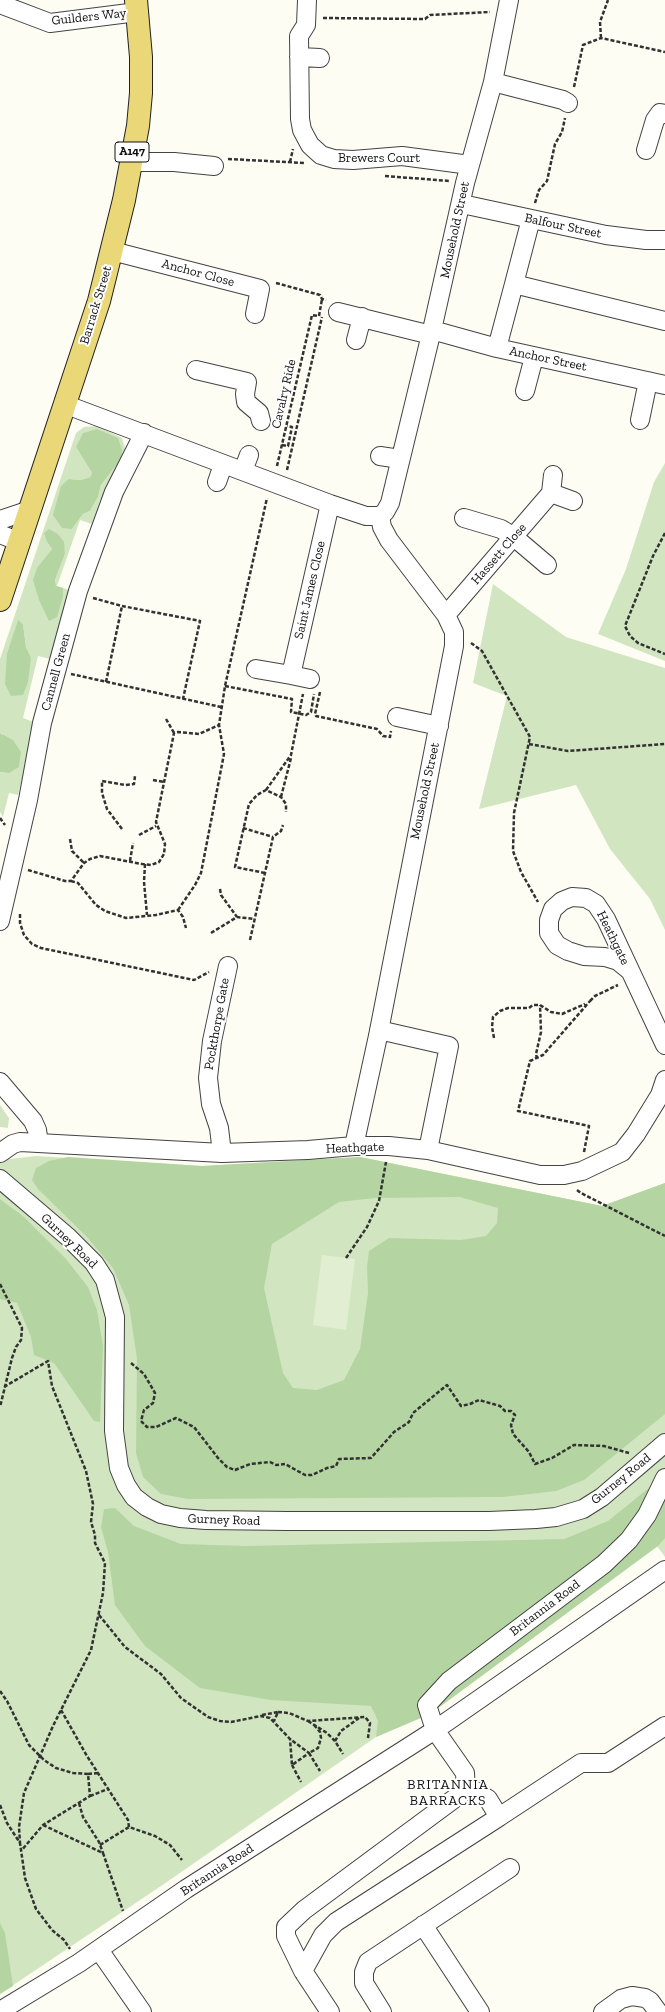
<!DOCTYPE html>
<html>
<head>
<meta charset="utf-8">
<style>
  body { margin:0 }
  canvas { display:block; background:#fefdf4 }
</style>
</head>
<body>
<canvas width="665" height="2012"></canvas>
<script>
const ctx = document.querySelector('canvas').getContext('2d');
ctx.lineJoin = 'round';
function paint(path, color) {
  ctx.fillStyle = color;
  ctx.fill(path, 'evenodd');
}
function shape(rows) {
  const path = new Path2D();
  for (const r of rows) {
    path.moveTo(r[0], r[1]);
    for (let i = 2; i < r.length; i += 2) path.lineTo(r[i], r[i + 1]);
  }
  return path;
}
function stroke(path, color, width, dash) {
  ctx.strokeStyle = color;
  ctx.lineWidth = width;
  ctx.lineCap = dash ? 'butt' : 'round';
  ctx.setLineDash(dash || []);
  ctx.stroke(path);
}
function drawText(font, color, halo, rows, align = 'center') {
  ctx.font = font + ' "Zilla Slab",serif';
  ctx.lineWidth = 4;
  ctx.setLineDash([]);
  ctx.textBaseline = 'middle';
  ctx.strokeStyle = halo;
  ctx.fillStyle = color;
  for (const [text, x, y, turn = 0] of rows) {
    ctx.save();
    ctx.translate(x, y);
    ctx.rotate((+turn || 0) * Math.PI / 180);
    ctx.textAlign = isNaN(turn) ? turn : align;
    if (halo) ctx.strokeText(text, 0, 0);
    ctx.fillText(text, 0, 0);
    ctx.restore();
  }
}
const green = shape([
  [97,426,122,438,126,452,123,462,100,500,92,524,80,520,57,586,69,590,50,659,38,656,23,718,36,723,18,795,9,793,3,817,0,812,0,772,9,773,3,734,0,733,0,659,76,433,84,427],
  [76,447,121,459,101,485,98,497,90,511,83,514,72,529,69,479,81,480,90,477,92,473],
  [58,534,63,542,65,554,55,580,56,586,47,557,52,549,47,542],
  [18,621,23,624,26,647,31,659,7,653],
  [665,463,665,661,598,634,626,569,654,482],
  [493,584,566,637,665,668,665,930,650,899,610,849,576,785,479,809,507,696,473,683],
  [0,1105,9,1118,8,1128,0,1127],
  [36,1156,202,1166,360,1157,602,1206,665,1183,665,1557,657,1546,430,1714,376,1737,164,1884,0,1994,0,1160]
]);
const forest = shape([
  [97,429,118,438,122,450,121,459,101,485,98,497,90,511,83,514,72,529,62,528,53,515,61,486,69,479,81,480,90,477,92,473,76,447,83,433],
  [49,529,58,534,64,542,65,554,55,580,56,586,63,588,63,597,57,617,49,621,39,600,33,580,37,568,52,549,47,542,44,533],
  [18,620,23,624,26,647,31,658,28,682,23,695,11,696,5,684,7,653],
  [0,733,13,740,21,752,19,767,9,773,0,772],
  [68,1157,202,1166,360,1157,602,1206,665,1183,665,1414,584,1480,556,1491,503,1497,188,1499,161,1494,143,1477,136,1453,137,1359,129,1305,113,1268,87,1237,38,1189,32,1180,36,1168,49,1161],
  [460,1197,498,1208,497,1223,486,1236,461,1240,389,1238,369,1251,367,1267,368,1293,360,1349,344,1380,317,1390,293,1388,283,1373,264,1288,272,1244,339,1202,375,1198],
  [0,1199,24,1217,66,1259,88,1287,97,1310,103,1346,100,1422,94,1421,54,1363,34,1355,31,1337,17,1303,0,1299],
  [665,1475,665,1538,658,1546,430,1714,376,1737,378,1721,371,1706,271,1700,200,1688,145,1646,115,1605,108,1552,101,1527,104,1509,115,1508,134,1526,181,1544,247,1546,564,1539,608,1521],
  [0,1923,5,1933,13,1986,0,1994]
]);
const pitch = shape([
  [322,1255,355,1259,346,1330,313,1325]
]);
const path = shape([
  [323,18,425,19,430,15,490,12],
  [601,38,600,22,608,0],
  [574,87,583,45,601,38,665,52],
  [228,159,305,163],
  [290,162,293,149],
  [385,176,450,181],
  [535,203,539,190,547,181,555,144,562,132,565,118],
  [276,283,320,295,322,299,326,300],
  [319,316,322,299],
  [282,445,288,446,292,427,287,426],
  [277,466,312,315,318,316],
  [287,470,322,317],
  [665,533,653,556,625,626,630,636,638,643,665,654],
  [93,598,122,606,200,621,183,699],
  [471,643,482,651,530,737,514,813,513,851,521,872,538,902],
  [71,674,221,707],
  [106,682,122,606],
  [225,686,292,699,291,712,306,715,311,712,314,694],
  [320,692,315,714,316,716,377,729,383,736,390,737,391,731],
  [166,719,174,733],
  [529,744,568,751,665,744],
  [153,780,164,782],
  [266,790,291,755,303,694],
  [281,797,291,758],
  [0,818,5,825],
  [243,828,273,837],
  [122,829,107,809,102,793,102,781,125,785,134,784,135,776],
  [139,835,156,826],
  [70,839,72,851,84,863],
  [130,861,133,843],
  [145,864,144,882,147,915],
  [28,870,65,881,71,881,84,863,90,859,100,856,142,864,151,865,159,862,164,854,165,844,156,822,174,733,178,732,199,734,219,725,225,686,267,498],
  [265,873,235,867,249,804,257,795,266,790,281,797,286,804,286,812],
  [71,881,78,883,96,905,105,911,126,918,156,915,178,910,183,917,186,928],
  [220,889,221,895,237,917],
  [178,910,195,885,201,873,224,754,219,725],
  [20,914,20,923,24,935,32,944,41,948,194,980,209,972],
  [211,933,237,917,254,919],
  [250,940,273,837,281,831,283,825],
  [590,1001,595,996,618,985],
  [494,1038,492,1027,493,1017,500,1011,508,1008,529,1008,533,1005,540,1005,551,1012,562,1014,585,1004],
  [537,1059,536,1054,541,1032,540,1005],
  [584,1152,589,1126,518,1111,530,1061,543,1055,590,1001],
  [577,1190,581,1193,665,1236],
  [346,1258,367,1227,379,1201,386,1162],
  [0,1284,22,1328,21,1340,16,1347,12,1358,0,1407],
  [131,1363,144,1374,155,1393,153,1403,144,1410,141,1421,147,1427,156,1427,176,1418,194,1427,218,1458,227,1467,235,1470,250,1464,270,1462,276,1465,285,1464,305,1475,312,1475,327,1468,336,1466,339,1459,371,1458,394,1432,409,1422,413,1413,447,1385,461,1406,470,1404,479,1400,500,1406,505,1411,511,1411,515,1415,511,1425,513,1434,529,1452,535,1464,552,1458,574,1445,604,1446,629,1453],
  [4,1387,48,1361,52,1386,86,1471,93,1504,91,1522,95,1535,95,1543,105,1563,103,1593,91,1650,53,1726,24,1793,19,1827,20,1843],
  [99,1615,125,1647,161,1674,181,1698,208,1717,220,1721,231,1722,261,1716,270,1718,290,1739,309,1753,292,1765,290,1739],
  [0,1691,7,1701,29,1745,44,1760,56,1768,73,1773,88,1774,90,1796,43,1825,21,1851],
  [61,1710,87,1756,128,1820,129,1827],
  [278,1712,289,1713,308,1721,365,1717,370,1723,368,1738],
  [262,1715,278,1712,274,1721],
  [308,1721,327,1733,335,1741,343,1754],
  [314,1725,320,1732,321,1738,318,1748,309,1753,320,1771],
  [335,1741,341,1731,359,1718],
  [292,1765,301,1782],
  [88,1774,98,1773],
  [90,1796,108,1789],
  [79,1803,83,1817,99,1842,103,1853],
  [0,1805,7,1823,20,1843,25,1878,36,1909,52,1930,64,1940,70,1949],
  [43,1825,103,1853,123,1911],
  [100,1845,129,1827,155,1836,170,1845,182,1860]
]);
const minor = shape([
  [307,0,306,25,299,36,300,119,302,130,310,145,321,155,334,159,353,160,402,156,470,165],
  [0,4,50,23,137,12],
  [299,57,320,58],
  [493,82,563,100,568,103],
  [646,150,655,120,660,113,665,114],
  [130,162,174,162,214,166],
  [462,204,606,235,646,240,665,240],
  [112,251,260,289,255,314],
  [514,284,531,219],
  [338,312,431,335],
  [432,330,497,348,665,385],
  [356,340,362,317],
  [497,348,514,284,665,321],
  [196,370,247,382,245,394,246,402,259,413,261,421],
  [525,391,534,357],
  [64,404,330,504,366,516,380,516],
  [640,420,648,381],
  [380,456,400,459],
  [243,471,249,455],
  [217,482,223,465],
  [551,493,553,475],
  [380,516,385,512,390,503,432,330,465,183,493,82,509,0],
  [464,518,501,529,514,537,547,565],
  [0,520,30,510],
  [0,534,20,542],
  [446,615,551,493,573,501],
  [256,669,291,675],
  [310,679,291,675,330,504],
  [397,717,439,726],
  [0,921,28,800,42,723,78,591,114,492,144,433],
  [629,970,618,961,605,957,584,956,568,951,557,945,549,933,549,920,553,909,562,901,572,897,586,898,596,904,606,919,665,1045],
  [379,1030,449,1046,428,1150],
  [0,1082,33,1121,37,1130,39,1143],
  [354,1146,378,1036,454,646,454,632,446,615,389,540,382,527,380,516],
  [0,1153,13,1144,20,1142,222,1153,308,1150,354,1146,389,1146,428,1150,540,1175,564,1175,582,1171,622,1152,636,1134,660,1095,665,1080],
  [222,1153,219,1128,211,1104,208,1078,212,1041,228,966],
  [0,1179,68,1237,94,1263,105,1280,115,1317,114,1431,119,1468,126,1485,134,1497,147,1507,161,1514,180,1518,206,1520,288,1521,489,1521,536,1519,556,1517,583,1509,602,1497,665,1443],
  [466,1790,472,1789,488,1799,499,1817,581,1763,608,1763,665,1726],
  [423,1925,480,2012],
  [99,1950,142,2012],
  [303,1971,323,1935,336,1922,499,1817],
  [0,2011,79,1963,186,1889,435,1730,665,1570],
  [330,2012,303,1971,286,1936,286,1927,304,1910,466,1790,465,1773,435,1730,427,1705,449,1681,604,1564,629,1540,647,1515,665,1478],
  [382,2012,364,1983,364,1972,368,1962,510,1868],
  [603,2012,621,1999,632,1996,645,1998,650,2001,658,2012]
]);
const major = shape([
  [0,600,99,301,124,200,138,126,141,93,141,57,136,0]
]);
const shields = [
  [132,152,34]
];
const shieldNames = [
  ["A147",132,152]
];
const streetNames = [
  ["Guilders Way",89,17,-6],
  ["Brewers Court",379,158],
  ["Balfour Street",563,226,12],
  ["Mousehold Street",455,230,-78],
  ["Anchor Close",198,273,15],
  ["Barrack Street",96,305,-73],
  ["Anchor Street",548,359,12],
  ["Cavalry Ride",284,394,-77],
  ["Hassett Close",499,554,-49],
  ["Saint James Close",310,590,-77],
  ["Cannell Green",56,672,-75],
  ["Mousehold Street",425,791,-78],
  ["Heathgate",613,938,64],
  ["Pockthorpe Gate",217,1024,-80],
  ["Heathgate",355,1148,-2],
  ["Gurney Road",69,1241,44],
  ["Gurney Road",621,1479,-39],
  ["Gurney Road",224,1520,2],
  ["Britannia Road",545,1608,-37],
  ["Britannia Road",217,1870,-33]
];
const neighbourhoodNames = [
  ["BRITANNIA",448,1785],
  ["BARRACKS",448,1801]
];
paint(green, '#d1e6c0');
paint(forest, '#b4d5a1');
paint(pitch, '#e2eed1');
stroke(minor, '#434343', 20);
stroke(major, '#212121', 24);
stroke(path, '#323232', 2.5, [4, 2]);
stroke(minor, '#fff', 18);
stroke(major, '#ead778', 22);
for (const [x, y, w] of shields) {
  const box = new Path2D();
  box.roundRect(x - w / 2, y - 10, w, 20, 3);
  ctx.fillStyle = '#fff';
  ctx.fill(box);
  stroke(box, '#101010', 1);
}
drawText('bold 12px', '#101010', null, shieldNames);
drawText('13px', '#101010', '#fff', streetNames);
ctx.letterSpacing = '1px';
drawText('14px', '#101010', '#fff', neighbourhoodNames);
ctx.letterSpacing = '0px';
</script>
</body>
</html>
